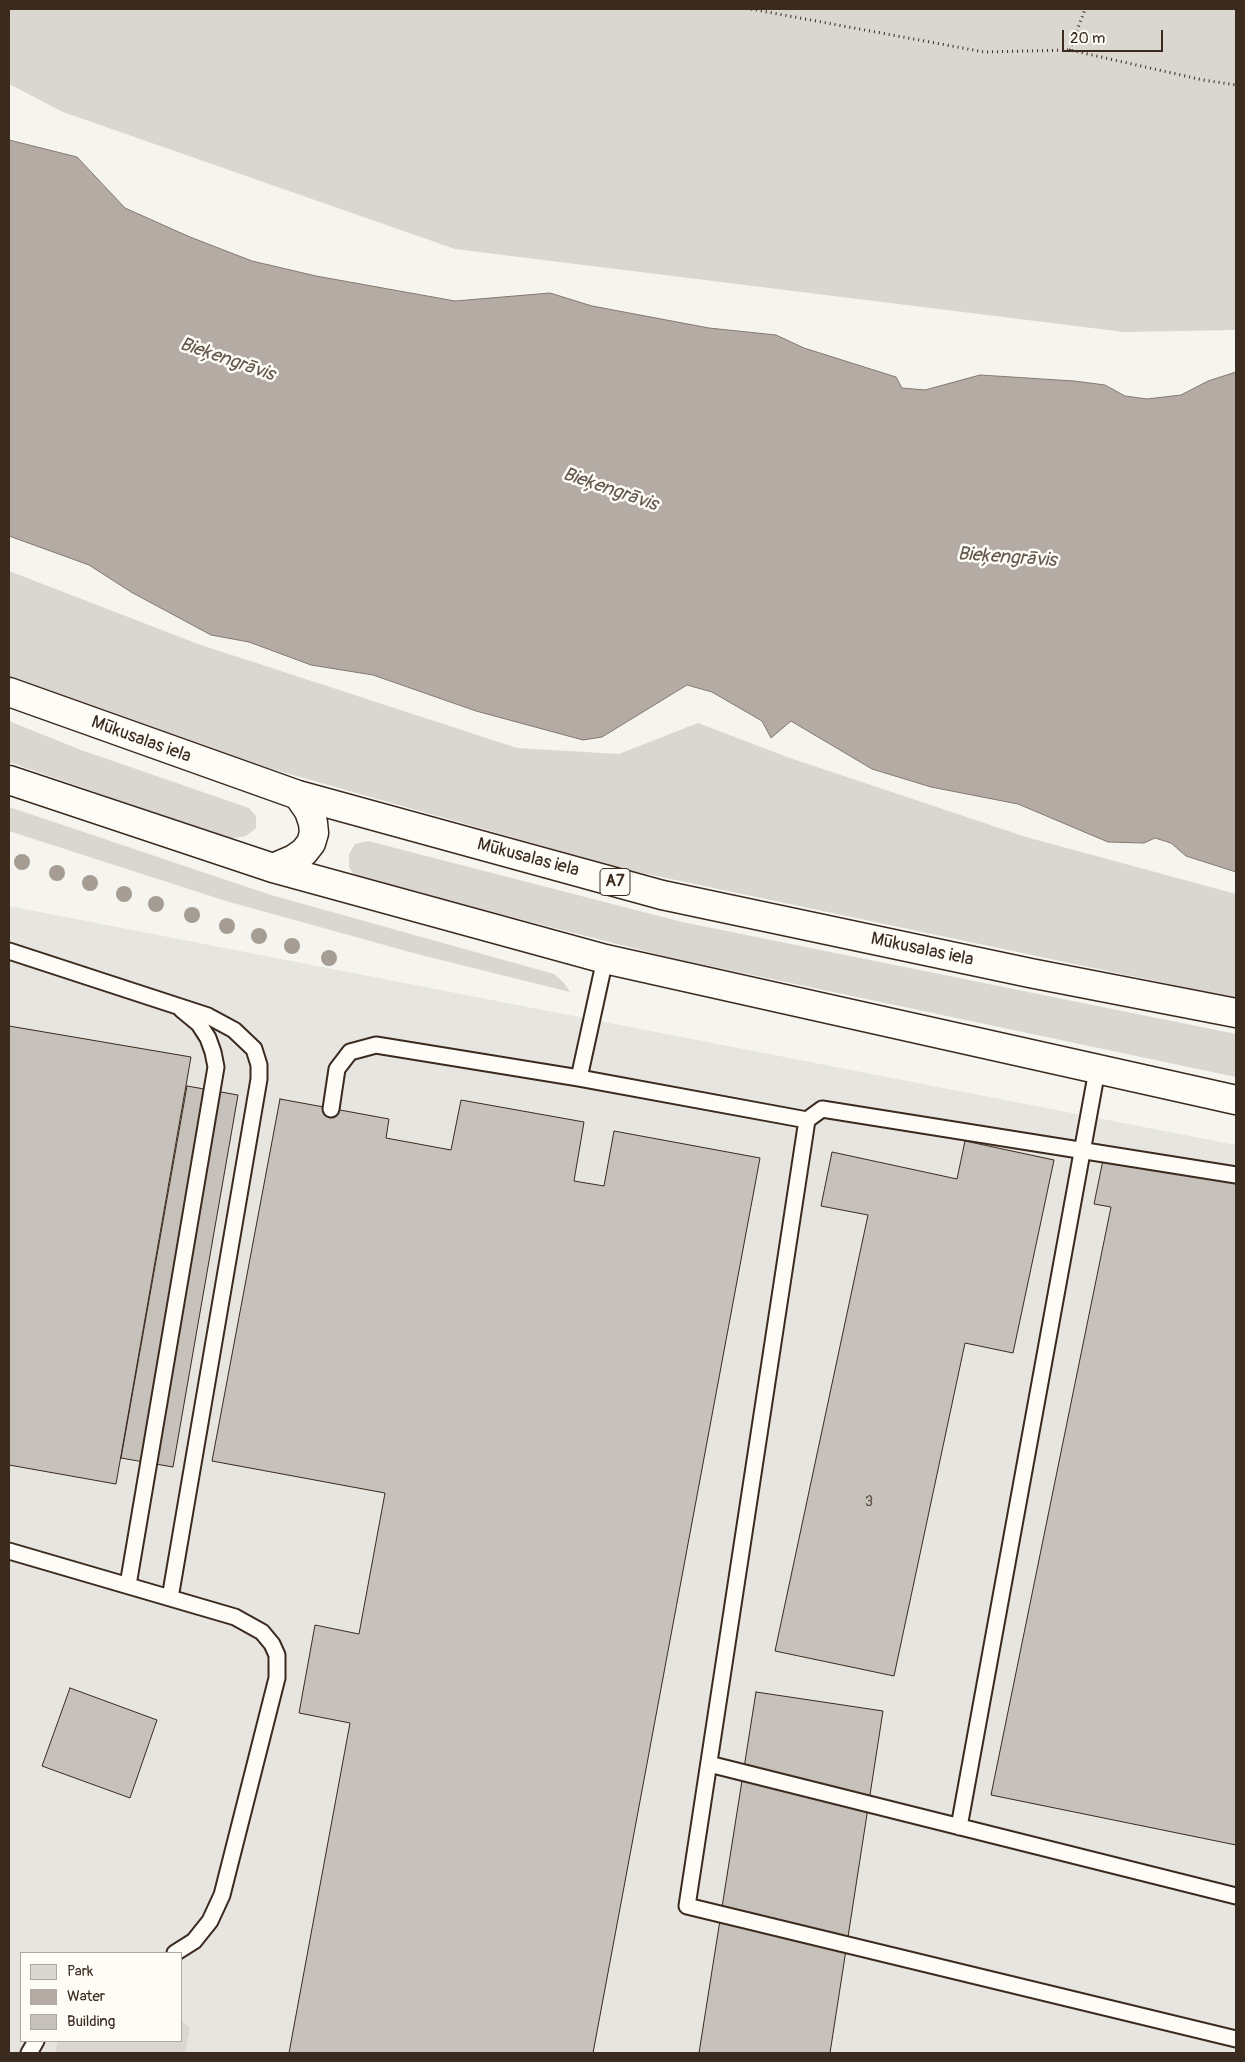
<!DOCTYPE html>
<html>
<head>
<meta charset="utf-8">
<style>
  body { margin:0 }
  #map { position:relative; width:1245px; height:2062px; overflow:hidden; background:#f5f4ee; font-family:Pangolin,sans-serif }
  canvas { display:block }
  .frame { position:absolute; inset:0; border:10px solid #3b2a1e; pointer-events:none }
  .legend { position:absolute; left:20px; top:1952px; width:162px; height:90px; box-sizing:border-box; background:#fdfcf7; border:1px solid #afa8a0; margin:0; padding:6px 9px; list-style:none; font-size:15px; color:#3b2a1e }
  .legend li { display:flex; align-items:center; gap:10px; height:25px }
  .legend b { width:25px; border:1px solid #afa8a0 }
  .scale { position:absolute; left:1062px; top:30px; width:101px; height:22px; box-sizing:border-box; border:2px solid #3b2a1e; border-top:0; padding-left:6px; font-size:15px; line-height:18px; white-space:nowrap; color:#3b2a1e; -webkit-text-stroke:4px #fdfcf7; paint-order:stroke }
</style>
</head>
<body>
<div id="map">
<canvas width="1245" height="2062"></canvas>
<div class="frame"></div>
<ul class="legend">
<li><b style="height:14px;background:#dad6d0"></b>Park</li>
<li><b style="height:14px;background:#b4aca4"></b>Water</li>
<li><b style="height:14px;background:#c7c1bb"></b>Building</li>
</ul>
<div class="scale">20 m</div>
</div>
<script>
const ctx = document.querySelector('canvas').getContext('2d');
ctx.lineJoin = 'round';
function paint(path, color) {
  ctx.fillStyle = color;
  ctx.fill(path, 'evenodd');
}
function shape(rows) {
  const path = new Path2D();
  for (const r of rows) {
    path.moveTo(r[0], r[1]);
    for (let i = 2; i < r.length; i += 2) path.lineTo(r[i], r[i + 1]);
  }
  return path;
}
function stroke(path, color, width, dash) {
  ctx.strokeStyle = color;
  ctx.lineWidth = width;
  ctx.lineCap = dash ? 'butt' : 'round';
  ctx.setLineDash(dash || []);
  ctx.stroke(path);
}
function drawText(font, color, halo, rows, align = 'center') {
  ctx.font = font + ' Pangolin,sans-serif';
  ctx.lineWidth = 5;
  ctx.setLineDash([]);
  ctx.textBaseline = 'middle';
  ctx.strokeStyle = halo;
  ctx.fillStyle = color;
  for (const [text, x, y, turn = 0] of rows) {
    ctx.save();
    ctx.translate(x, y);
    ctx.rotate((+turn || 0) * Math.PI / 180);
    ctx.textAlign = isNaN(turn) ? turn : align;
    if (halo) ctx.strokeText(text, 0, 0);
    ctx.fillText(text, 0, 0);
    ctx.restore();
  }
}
const built = shape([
  [9,906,1236,1145,1236,2053,9,2053],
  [21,1953,181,1953,181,2041,21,2041]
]);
const green = shape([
  [9,9,1236,9,1236,330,1124,332,455,249,63,112,9,84],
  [9,571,198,644,517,748,619,754,698,723,787,757,1026,837,1236,894,1236,998,628,870,187,745,9,677],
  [9,721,81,750,249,808,256,816,256,828,246,836,230,839,9,762],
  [9,807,271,895,554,974,564,983,570,992,417,954,226,901,9,831],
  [368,841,682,922,1236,1034,1236,1077,672,958,355,877,349,867,349,854,355,844],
  [181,2021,190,2028,185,2053,55,2053,58,2041,181,2041]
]);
const water = shape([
  [9,140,77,157,125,208,190,237,252,261,316,276,455,301,550,293,592,306,709,328,776,335,804,348,896,377,902,388,925,390,980,375,1074,381,1105,385,1125,396,1147,399,1181,395,1208,381,1236,372,1236,872,1186,856,1171,843,1155,838,1144,843,1108,842,1018,804,931,787,872,769,791,721,771,738,762,721,712,692,687,685,602,737,583,740,476,711,373,675,311,665,249,642,211,635,131,592,89,565,9,536,9,140]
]);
const building = shape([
  [9,1026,191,1057,116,1484,9,1465,9,1026],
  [187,1086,238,1095,173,1467,121,1458,187,1086],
  [280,1099,389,1119,386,1138,451,1150,461,1100,584,1122,574,1181,604,1186,614,1131,760,1158,593,2053,289,2053,350,1723,299,1713,315,1625,359,1634,385,1493,212,1461,280,1099],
  [965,1141,1054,1160,1013,1353,965,1343,894,1676,775,1651,868,1215,821,1206,832,1152,957,1179,965,1141],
  [1104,1155,1236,1182,1236,1845,991,1795,1111,1207,1094,1204,1104,1155],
  [70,1688,157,1720,130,1798,42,1766,70,1688],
  [756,1692,883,1711,830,2053,699,2053,756,1692]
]);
const path = shape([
  [751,9,984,52,1070,50,1203,80,1236,85],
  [1070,50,1085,9]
]);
const lane = shape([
  [9,951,208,1016,234,1030,254,1049,259,1065,259,1079,170,1598],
  [579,1078,605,959],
  [331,1109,337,1069,350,1052,376,1045,579,1078,807,1120],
  [1236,1175,822,1109,807,1120,687,1906,1236,2039],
  [9,1551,235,1617,262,1632,272,1644,277,1655,277,1678,222,1895,210,1921,194,1941,175,1953],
  [128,1585,216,1067,213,1052,208,1038,199,1024,182,1010],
  [709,1764,1236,1896],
  [959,1827,1097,1070],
  [29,2053,36,2041]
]);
const highway = shape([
  [9,692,298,795,662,895,1030,973,1236,1013],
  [9,780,273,868,605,959,1236,1100],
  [273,868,294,859,304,852,311,843,314,833,313,823,309,811,298,795]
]);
const trees = [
  [22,862],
  [57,873],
  [90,883],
  [124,894],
  [156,904],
  [192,915],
  [227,926],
  [259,936],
  [292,946],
  [329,958]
];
const numberNames = [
  ["3",869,1502]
];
const shields = [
  [615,882,30]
];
const shieldNames = [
  ["A7",615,882]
];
const streetNames = [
  ["Mūkusalas iela",141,740,20],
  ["Mūkusalas iela",528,858,15],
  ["Mūkusalas iela",922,950,12]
];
const waterNames = [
  ["Bieķengrāvis",227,360,19],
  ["Bieķengrāvis",610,490,19],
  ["Bieķengrāvis",1007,558,4]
];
paint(built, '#e7e5df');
paint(green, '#dad6d0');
paint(water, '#b4aca4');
stroke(water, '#84786e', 1);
paint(building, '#c7c1bb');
stroke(building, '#3b2a1e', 1);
stroke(lane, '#3b2a1e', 19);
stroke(highway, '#3b2a1e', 31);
stroke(path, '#3b2a1e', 3, [1, 4]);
stroke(lane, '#fdfcf7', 15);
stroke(highway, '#fdfcf7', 28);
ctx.fillStyle = '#a59d94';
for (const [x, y] of trees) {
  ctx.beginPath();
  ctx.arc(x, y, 8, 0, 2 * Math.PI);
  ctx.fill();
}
drawText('15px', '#5e5045', null, numberNames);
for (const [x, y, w] of shields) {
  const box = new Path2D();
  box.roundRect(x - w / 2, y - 13.5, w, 27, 4);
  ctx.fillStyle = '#fdfcf7';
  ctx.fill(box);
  stroke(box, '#3b2a1e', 1);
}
drawText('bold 16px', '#3b2a1e', null, shieldNames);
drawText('18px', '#3b2a1e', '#fdfcf7', streetNames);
drawText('italic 19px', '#65584d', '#fdfcf7', waterNames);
</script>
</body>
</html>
